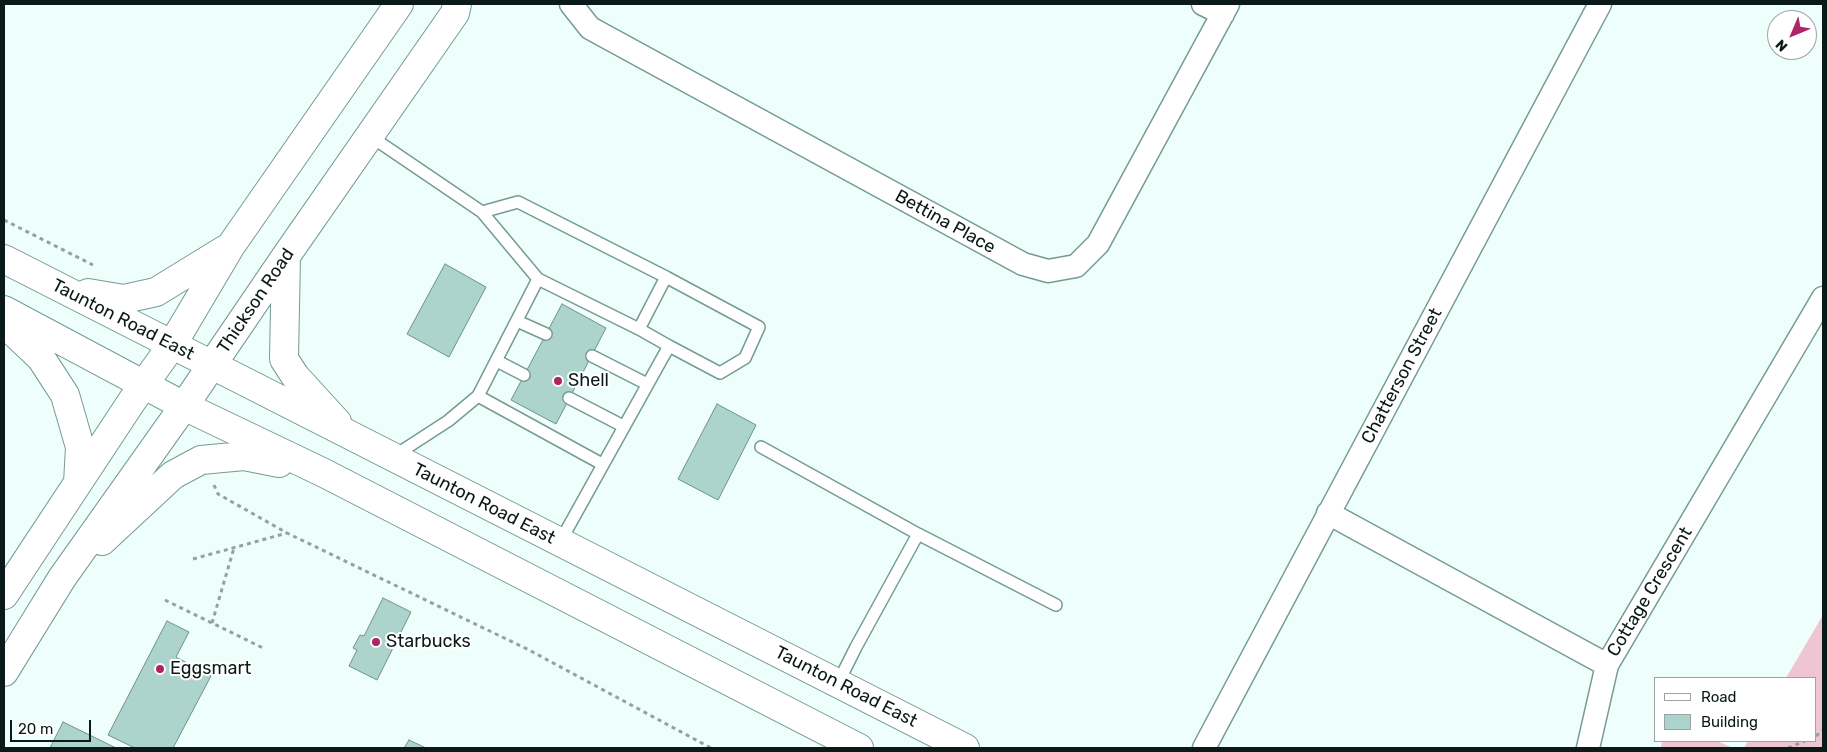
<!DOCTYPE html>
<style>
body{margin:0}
#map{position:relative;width:1827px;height:752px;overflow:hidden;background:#eefefa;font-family:Rubik,sans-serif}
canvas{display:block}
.frame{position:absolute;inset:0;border:5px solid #0b1a18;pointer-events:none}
.legend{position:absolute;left:1654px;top:677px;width:162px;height:65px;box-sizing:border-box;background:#fff;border:1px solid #9da3a3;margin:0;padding:6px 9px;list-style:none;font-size:15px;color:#0b1a18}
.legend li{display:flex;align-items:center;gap:10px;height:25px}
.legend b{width:25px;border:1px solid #9da3a3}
.north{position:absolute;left:1767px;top:10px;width:50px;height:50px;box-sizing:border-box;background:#fff;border:1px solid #9da3a3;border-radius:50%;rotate:225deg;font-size:14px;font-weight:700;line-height:20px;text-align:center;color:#0b1a18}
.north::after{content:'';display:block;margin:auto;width:18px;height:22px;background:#ae2464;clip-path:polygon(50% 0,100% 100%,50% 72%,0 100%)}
.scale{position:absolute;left:10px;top:720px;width:81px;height:22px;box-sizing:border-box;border:2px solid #0b1a18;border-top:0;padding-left:6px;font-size:15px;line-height:18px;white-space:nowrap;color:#0b1a18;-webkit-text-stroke:4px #fff;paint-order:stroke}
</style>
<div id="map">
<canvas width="1827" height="752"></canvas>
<div class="frame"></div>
<ul class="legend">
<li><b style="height:6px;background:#fff"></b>Road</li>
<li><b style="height:14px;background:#acd3cc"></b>Building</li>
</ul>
<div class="north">N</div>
<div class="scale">20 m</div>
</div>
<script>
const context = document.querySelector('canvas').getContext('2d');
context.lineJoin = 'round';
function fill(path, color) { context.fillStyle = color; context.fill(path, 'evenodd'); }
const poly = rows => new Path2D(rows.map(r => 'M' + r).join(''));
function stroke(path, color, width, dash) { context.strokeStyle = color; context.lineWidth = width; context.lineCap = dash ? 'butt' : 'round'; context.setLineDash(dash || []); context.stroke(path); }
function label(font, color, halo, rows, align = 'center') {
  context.font = font + ' Rubik,sans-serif'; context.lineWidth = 4; context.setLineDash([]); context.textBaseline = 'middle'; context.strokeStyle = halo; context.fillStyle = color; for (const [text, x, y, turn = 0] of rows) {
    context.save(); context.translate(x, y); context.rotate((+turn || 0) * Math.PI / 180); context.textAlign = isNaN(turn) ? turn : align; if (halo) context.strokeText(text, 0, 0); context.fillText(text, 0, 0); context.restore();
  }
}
const green = poly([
 [1823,615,1823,748,1744,748,1748,741,1816,741,1816,678,1786,678],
 [1662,741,1717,741,1733,748,1661,748]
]);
const building = poly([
 [445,264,486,287,449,357,407,334,445,264],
 [562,304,606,328,556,424,511,400,562,304],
 [717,404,756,425,718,500,678,479,717,404],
 [383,598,411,612,377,680,349,666,357,650,353,648,360,635,364,636,383,598],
 [167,621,189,632,176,657,211,676,173,748,135,748,108,735,167,621],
 [63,722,116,748,50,748,63,722],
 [409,740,426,748,404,748,409,740]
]);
const path = poly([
 [4,220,93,265],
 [214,485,218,494,287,533,529,650,711,748],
 [193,559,287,533],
 [165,600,263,648],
 [212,623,234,548],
 [1816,736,1823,730],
 [1788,748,1805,741]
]);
const lane = poly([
 [370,136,482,212,538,279,639,329,669,346,560,542],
 [482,212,518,202,666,277,759,327,745,358,720,373,669,346],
 [538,279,478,396,602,464],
 [517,321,546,334],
 [639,329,666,277],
 [592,356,647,384],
 [497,361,524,375],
 [569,398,623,426],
 [761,447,918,534,856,647,838,683],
 [394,456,448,421,478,396],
 [918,534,1056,605]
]);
const street = poly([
 [571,4,590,28,1023,264,1048,271,1076,266,1098,244,1228,4],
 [1203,4,1223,14],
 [1328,513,1607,665],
 [1204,748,1600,4],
 [1588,748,1607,665,1823,298]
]);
const secondary = poly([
 [286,256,284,359,295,376,337,422],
 [4,259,965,748],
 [88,293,124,299,156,292,226,249],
 [4,310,184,406,324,473,859,748],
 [4,323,41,358,65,395,80,447,78,483],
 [102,541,173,475,201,460,244,456,279,463],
 [4,595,132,401,172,345,230,247,399,4],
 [4,672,62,578,184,406,286,256,455,13,457,4]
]);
const markers = [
 [558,381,5,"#ae2464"],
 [376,642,5,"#ae2464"],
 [160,669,5,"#ae2464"]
];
const streetNames = [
 ["Bettina Place",945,222,29],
 ["Thickson Road",256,301,-56],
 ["Taunton Road East",123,320,27],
 ["Chatterson Street",1402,376,-62],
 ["Taunton Road East",484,504,27],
 ["Cottage Crescent",1650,592,-59],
 ["Taunton Road East",846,687,27]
];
const poiNames = [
 ["Shell",568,381],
 ["Starbucks",386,642],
 ["Eggsmart",170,669]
];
fill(green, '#efc5d2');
fill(building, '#acd3cc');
stroke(building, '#6c928c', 1);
stroke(lane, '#759b95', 14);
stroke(street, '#759b95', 25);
stroke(secondary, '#759b95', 30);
stroke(path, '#92a29f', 3, [4, 4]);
stroke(lane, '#fff', 11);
stroke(street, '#fff', 22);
stroke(secondary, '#fff', 28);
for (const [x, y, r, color] of markers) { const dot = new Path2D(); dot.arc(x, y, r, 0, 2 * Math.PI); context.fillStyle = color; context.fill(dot); stroke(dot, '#fff', 2); }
label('18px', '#0b1a18', '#fff', streetNames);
label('18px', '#0b1a18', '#fff', poiNames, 'left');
</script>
